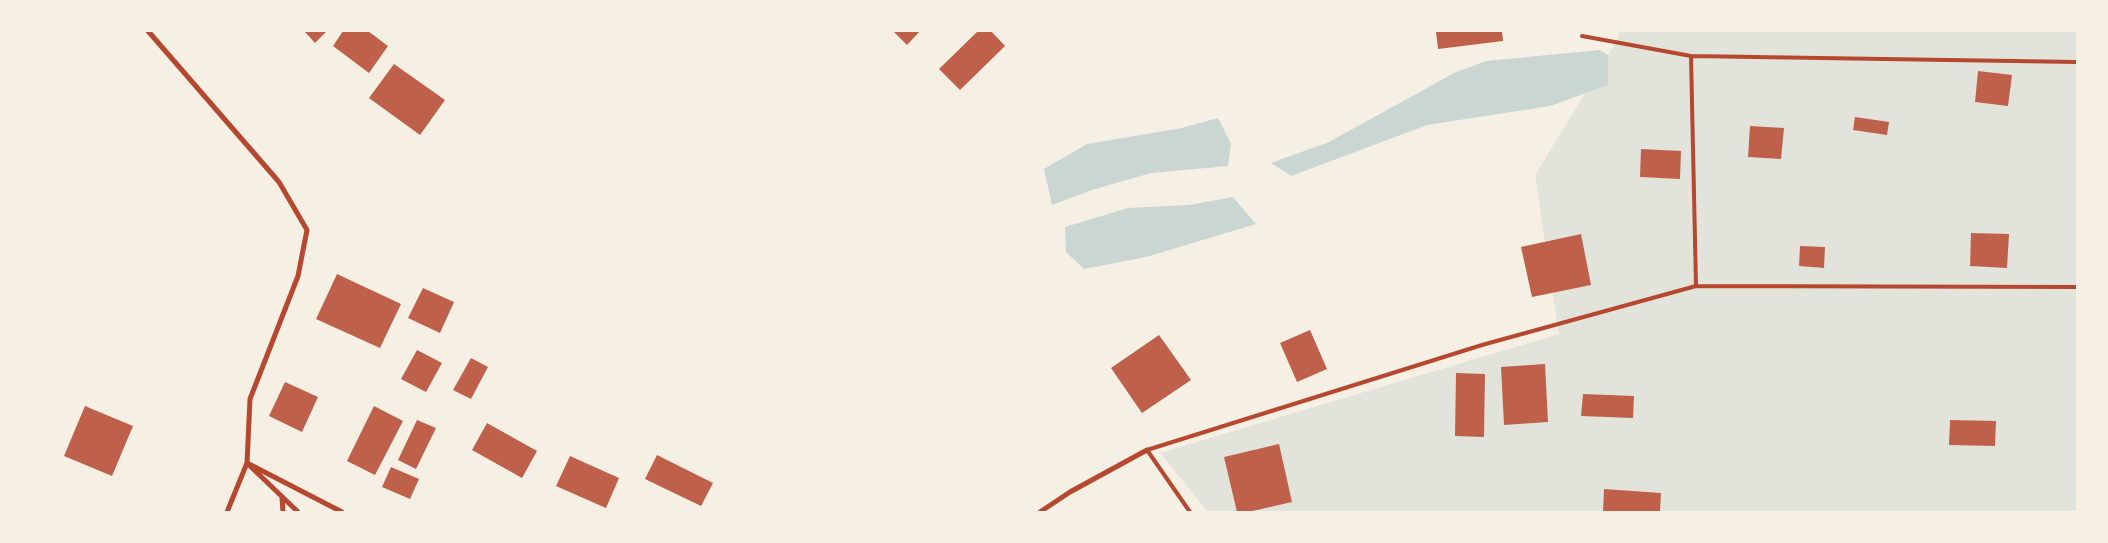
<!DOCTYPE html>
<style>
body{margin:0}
#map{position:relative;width:2108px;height:543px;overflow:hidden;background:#f6efe4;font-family:Overpass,sans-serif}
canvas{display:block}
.frame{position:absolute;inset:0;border:32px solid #f6efe4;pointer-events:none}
</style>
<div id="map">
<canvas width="2108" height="543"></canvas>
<div class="frame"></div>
</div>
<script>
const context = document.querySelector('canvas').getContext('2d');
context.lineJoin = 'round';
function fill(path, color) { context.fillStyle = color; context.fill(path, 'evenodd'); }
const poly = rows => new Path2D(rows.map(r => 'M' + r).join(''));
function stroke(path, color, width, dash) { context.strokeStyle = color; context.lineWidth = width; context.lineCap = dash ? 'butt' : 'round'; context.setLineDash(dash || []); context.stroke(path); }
const green = poly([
 [1620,31,2077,31,2077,512,1208,512,1160,453,1559,334,1535,175,1618,39]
]);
const water = poly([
 [1600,50,1608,55,1608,85,1550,106,1427,125,1291,176,1271,163,1329,142,1454,73,1486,61],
 [1218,118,1231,144,1228,166,1151,173,1092,190,1052,205,1044,169,1087,144,1182,128],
 [1233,197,1256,224,1146,257,1084,269,1066,252,1065,227,1128,208,1189,205]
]);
const building = poly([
 [304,31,327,31,315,43],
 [343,31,368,31,388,46,369,73,333,46],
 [893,31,920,31,907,45],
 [978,31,991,31,1005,46,960,90,939,69],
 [1444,31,1502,31,1503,41,1438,49,1436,32],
 [394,64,445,100,420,135,369,98],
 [1978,71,2012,75,2008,106,1975,102],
 [1855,117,1889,122,1887,135,1853,130],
 [1750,126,1784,128,1781,159,1748,157],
 [1641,149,1681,151,1680,179,1640,177],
 [1971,233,2009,234,2007,268,1970,266],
 [1581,234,1591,285,1532,297,1521,247],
 [1800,246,1825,247,1824,268,1799,266],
 [337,274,401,304,380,348,316,319],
 [423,288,454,302,440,333,408,318],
 [1310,330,1327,369,1297,382,1280,343],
 [1159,335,1191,380,1142,413,1111,368],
 [417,350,442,363,426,392,401,379],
 [471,358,488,367,471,399,453,390],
 [1545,364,1548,422,1504,425,1501,367],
 [1456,373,1485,374,1484,437,1455,436],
 [285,382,318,397,302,432,269,416],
 [1583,394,1634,396,1633,418,1581,416],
 [85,406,133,426,112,476,64,456],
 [374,406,403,421,375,475,347,461],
 [417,420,436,428,416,469,398,460],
 [1950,420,1996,421,1995,446,1949,445],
 [487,423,537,451,522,478,472,450],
 [1279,444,1292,502,1248,512,1237,512,1224,457],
 [657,455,713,483,701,506,645,479],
 [570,456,619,478,606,508,556,486],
 [391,467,419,479,410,499,382,487],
 [1604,489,1661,493,1660,512,1603,512]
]);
const service = poly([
 [1582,36,1691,56,2077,62],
 [1691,56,1696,286],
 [1190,512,1147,450,1482,345,1696,286,2077,287]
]);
const minor = poly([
 [148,31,279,182,307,230,298,276,250,399,247,463,298,512],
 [282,497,283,512],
 [227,512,247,463,342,512],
 [1040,512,1070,492,1147,450]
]);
fill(green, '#e2e4dc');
fill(water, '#c9d6d2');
fill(building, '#bf614a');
stroke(service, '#b5482f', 4);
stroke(minor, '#b5482f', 5);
</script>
